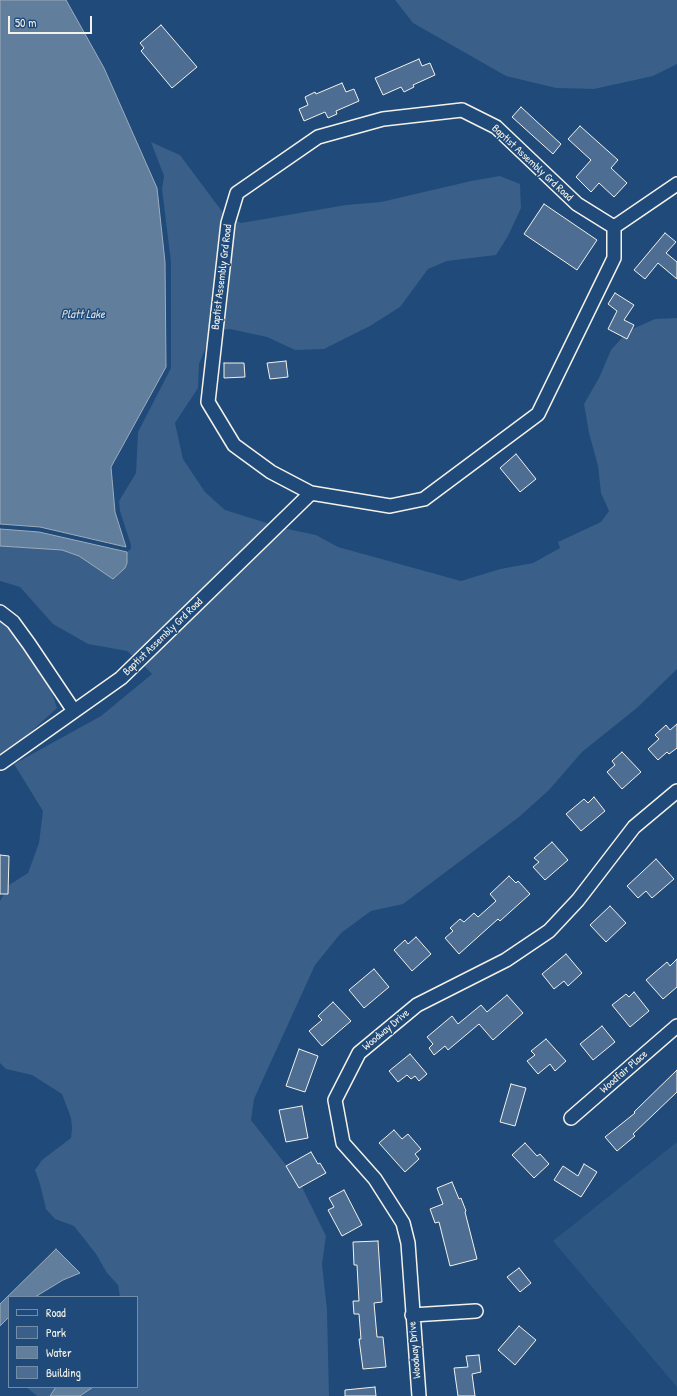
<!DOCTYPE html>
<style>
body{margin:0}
#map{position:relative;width:677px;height:1396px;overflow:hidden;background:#1f4a7a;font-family:"Patrick Hand",sans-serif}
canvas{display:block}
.legend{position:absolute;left:8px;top:1296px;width:130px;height:92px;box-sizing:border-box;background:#1f4a7a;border:1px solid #748da6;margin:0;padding:5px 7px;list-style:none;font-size:12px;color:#f4f1e8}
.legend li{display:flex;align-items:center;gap:8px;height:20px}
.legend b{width:20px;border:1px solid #748da6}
.scale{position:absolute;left:8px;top:16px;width:84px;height:18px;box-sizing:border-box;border:2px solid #f4f1e8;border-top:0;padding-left:5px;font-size:12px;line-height:14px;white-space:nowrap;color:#f4f1e8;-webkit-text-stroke:3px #1f4a7a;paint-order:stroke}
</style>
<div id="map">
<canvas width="677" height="1396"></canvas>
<ul class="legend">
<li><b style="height:5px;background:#1f4a7a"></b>Road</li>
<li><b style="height:11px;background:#3a5f88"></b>Park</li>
<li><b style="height:11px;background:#627e9d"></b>Water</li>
<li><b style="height:11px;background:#4d6e92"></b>Building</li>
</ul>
<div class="scale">50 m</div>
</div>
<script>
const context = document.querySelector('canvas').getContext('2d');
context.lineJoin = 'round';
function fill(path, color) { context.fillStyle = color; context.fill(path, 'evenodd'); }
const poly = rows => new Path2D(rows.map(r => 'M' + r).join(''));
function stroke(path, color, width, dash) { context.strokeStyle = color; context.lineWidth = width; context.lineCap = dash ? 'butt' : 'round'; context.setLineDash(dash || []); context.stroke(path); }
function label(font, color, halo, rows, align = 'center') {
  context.font = font + ' "Patrick Hand",sans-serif'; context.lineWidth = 3; context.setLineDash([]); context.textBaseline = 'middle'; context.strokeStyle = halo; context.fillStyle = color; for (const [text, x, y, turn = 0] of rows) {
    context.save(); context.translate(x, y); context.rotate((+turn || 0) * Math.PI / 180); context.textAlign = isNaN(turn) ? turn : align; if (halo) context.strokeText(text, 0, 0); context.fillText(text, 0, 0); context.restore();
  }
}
const built = poly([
 [677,1142,677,1387,553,1241]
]);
const green = poly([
 [395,0,677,0,677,64,653,76,594,89,556,88,506,76,413,23],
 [151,142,180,155,224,214,208,342,199,364,198,388,175,423,183,459,205,492,225,510,270,524,134,657,127,651,88,644,53,624,20,587,0,581,0,546,62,550,79,556,113,579,125,568,127,563,127,552,131,549,131,545,120,511,119,501,136,473,138,432,171,368,171,262,162,189,164,176],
 [500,176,520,184,521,208,508,236,496,255,447,261,428,269,400,307,370,326,324,349,295,350,267,337,230,329,222,330,235,220,241,223,346,205,381,202,471,181],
 [677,318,677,669,638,707,582,752,549,790,519,817,403,904,371,911,341,933,315,965,254,1099,251,1120,300,1183,326,1236,322,1264,327,1310,329,1396,80,1396,93,1387,137,1387,137,1297,120,1297,118,1285,107,1273,96,1254,74,1226,55,1219,46,1209,40,1184,35,1170,42,1160,71,1138,72,1128,71,1118,62,1094,32,1075,6,1069,0,1063,0,901,9,885,28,873,39,843,43,811,14,764,101,716,152,674,143,665,283,528,316,535,338,547,461,581,500,569,533,563,560,548,558,542,601,522,609,511,601,493,598,466,589,433,584,404,599,378,611,350,628,331,655,319],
 [0,612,46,675,57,708,21,741,0,754],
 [26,1387,56,1387,50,1396,37,1396]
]);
const water = poly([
 [0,0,66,0,104,68,157,188,165,262,166,367,111,467,115,512,126,547,40,527,0,524,0,0],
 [0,529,39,532,127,552,127,563,125,568,113,579,79,556,62,550,0,546,0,529],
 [56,1249,80,1273,63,1280,35,1297,9,1297,9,1317,0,1326,0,1304,56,1249],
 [56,1387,93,1387,80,1396,50,1396,56,1387]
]);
const building = poly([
 [161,25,197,67,172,88,141,51,144,48,140,43,161,25],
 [419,59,422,66,430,63,435,75,413,85,414,87,404,92,401,87,383,95,375,78,419,59],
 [342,83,346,92,354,89,359,101,336,111,337,114,328,118,325,112,304,121,299,109,308,105,305,97,315,92,316,94,342,83],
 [521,107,561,144,553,154,512,117,521,107],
 [580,126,618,160,611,168,627,183,614,197,599,183,591,192,576,177,591,160,568,139,580,126],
 [544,204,597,240,577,270,524,234,544,204],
 [665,233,676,242,666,253,677,262,677,279,658,263,645,279,634,270,665,233],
 [615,293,634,305,624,320,634,325,627,339,608,329,617,311,608,304,615,293],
 [286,361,288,377,270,379,267,363,286,361],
 [224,363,244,363,245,377,224,378,224,363],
 [516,454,536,479,520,492,500,468,516,454],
 [677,724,677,748,669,754,667,752,658,760,648,749,659,739,655,735,666,725,670,730,677,724],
 [622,752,641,772,622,789,607,772,615,765,612,761,622,752],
 [594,797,605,811,581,831,566,814,584,799,588,803,594,797],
 [552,842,568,860,545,880,533,867,539,862,534,858,552,842],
 [0,855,9,856,8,894,0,894,0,855],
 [656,859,674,879,652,898,646,891,638,898,627,886,656,859],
 [509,876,516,883,518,881,530,894,500,921,498,919,459,954,445,938,453,931,450,928,460,919,464,922,474,913,478,917,496,901,490,894,509,876],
 [610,906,626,923,606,942,590,925,610,906],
 [416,937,431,954,412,971,394,950,405,940,408,944,416,937],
 [566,954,582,973,568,986,564,981,554,989,542,974,566,954],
 [677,959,677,987,663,999,646,980,667,962,670,966,677,959],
 [374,969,389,987,364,1008,349,990,374,969],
 [634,992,649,1011,630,1027,612,1005,626,994,629,997,634,992],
 [507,995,523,1013,493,1040,479,1024,448,1050,445,1046,434,1055,429,1048,433,1044,427,1037,452,1016,458,1024,481,1005,487,1012,507,995],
 [333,1002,351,1021,322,1046,309,1031,322,1020,318,1016,333,1002],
 [602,1026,615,1042,593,1060,580,1044,602,1026],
 [546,1039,566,1061,555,1071,550,1064,538,1074,527,1061,535,1055,531,1051,546,1039],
 [299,1049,318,1056,305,1092,286,1086,299,1049],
 [410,1054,427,1074,419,1081,415,1076,411,1079,407,1075,398,1082,389,1071,410,1054],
 [677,1070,677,1092,633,1134,635,1136,617,1151,605,1137,635,1113,634,1112,677,1070],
 [511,1084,526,1088,515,1126,500,1122,511,1084],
 [302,1106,308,1138,286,1142,279,1110,302,1106],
 [394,1130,402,1139,408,1134,421,1149,415,1154,419,1159,405,1172,379,1143,394,1130],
 [525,1143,537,1156,540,1154,549,1164,534,1178,512,1155,525,1143],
 [311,1152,318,1164,320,1163,326,1173,299,1188,286,1166,311,1152],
 [584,1164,597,1172,581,1197,554,1180,563,1166,578,1176,584,1164],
 [452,1182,459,1199,461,1198,466,1211,465,1212,477,1259,450,1266,439,1222,435,1223,430,1209,443,1204,437,1188,452,1182],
 [344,1190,362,1225,342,1236,328,1210,334,1207,329,1198,344,1190],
 [378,1241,382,1302,374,1303,377,1337,383,1337,386,1367,363,1369,359,1339,361,1339,359,1314,354,1314,353,1301,359,1301,357,1265,354,1265,353,1242,378,1241],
 [519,1268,531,1283,520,1292,507,1277,519,1268],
 [519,1326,536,1340,515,1365,498,1350,519,1326],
 [479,1355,481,1372,472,1374,475,1396,458,1396,454,1368,468,1367,466,1356,479,1355],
 [375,1387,376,1396,345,1396,345,1390,375,1387]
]);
const minor = poly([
 [462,110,496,127,577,204,614,227,614,258,538,414,424,499,390,506,311,493,271,472,234,445,208,402,228,223,237,193,318,137,383,119,462,110],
 [614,227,677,184],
 [0,612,13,622,29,644,74,711],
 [1,763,121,678,311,493],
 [571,1118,677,1026],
 [412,1315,476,1311],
 [419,1396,408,1243,403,1223,375,1179,343,1143,335,1100,359,1053,417,1005,506,960,549,931,578,900,634,827,677,791]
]);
const streetNames = [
 ["Baptist Assembly Grd Road",532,163,43],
 ["Baptist Assembly Grd Road",222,277,-83],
 ["Baptist Assembly Grd Road",163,637,-44],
 ["Woodway Drive",386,1030,-40],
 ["Woodfair Place",624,1072,-41],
 ["Woodway Drive",415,1350,-95]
];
const waterNames = [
 ["Platt Lake",83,315]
];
fill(built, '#2d5581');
fill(green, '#3a5f88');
fill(water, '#627e9d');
stroke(water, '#9cacbb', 1);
fill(building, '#4d6e92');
stroke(building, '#f4f1e8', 1);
stroke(minor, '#f4f1e8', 16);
stroke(minor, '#1f4a7a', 13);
label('11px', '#f4f1e8', '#1f4a7a', streetNames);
label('italic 12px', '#dee0dd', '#1f4a7a', waterNames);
</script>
